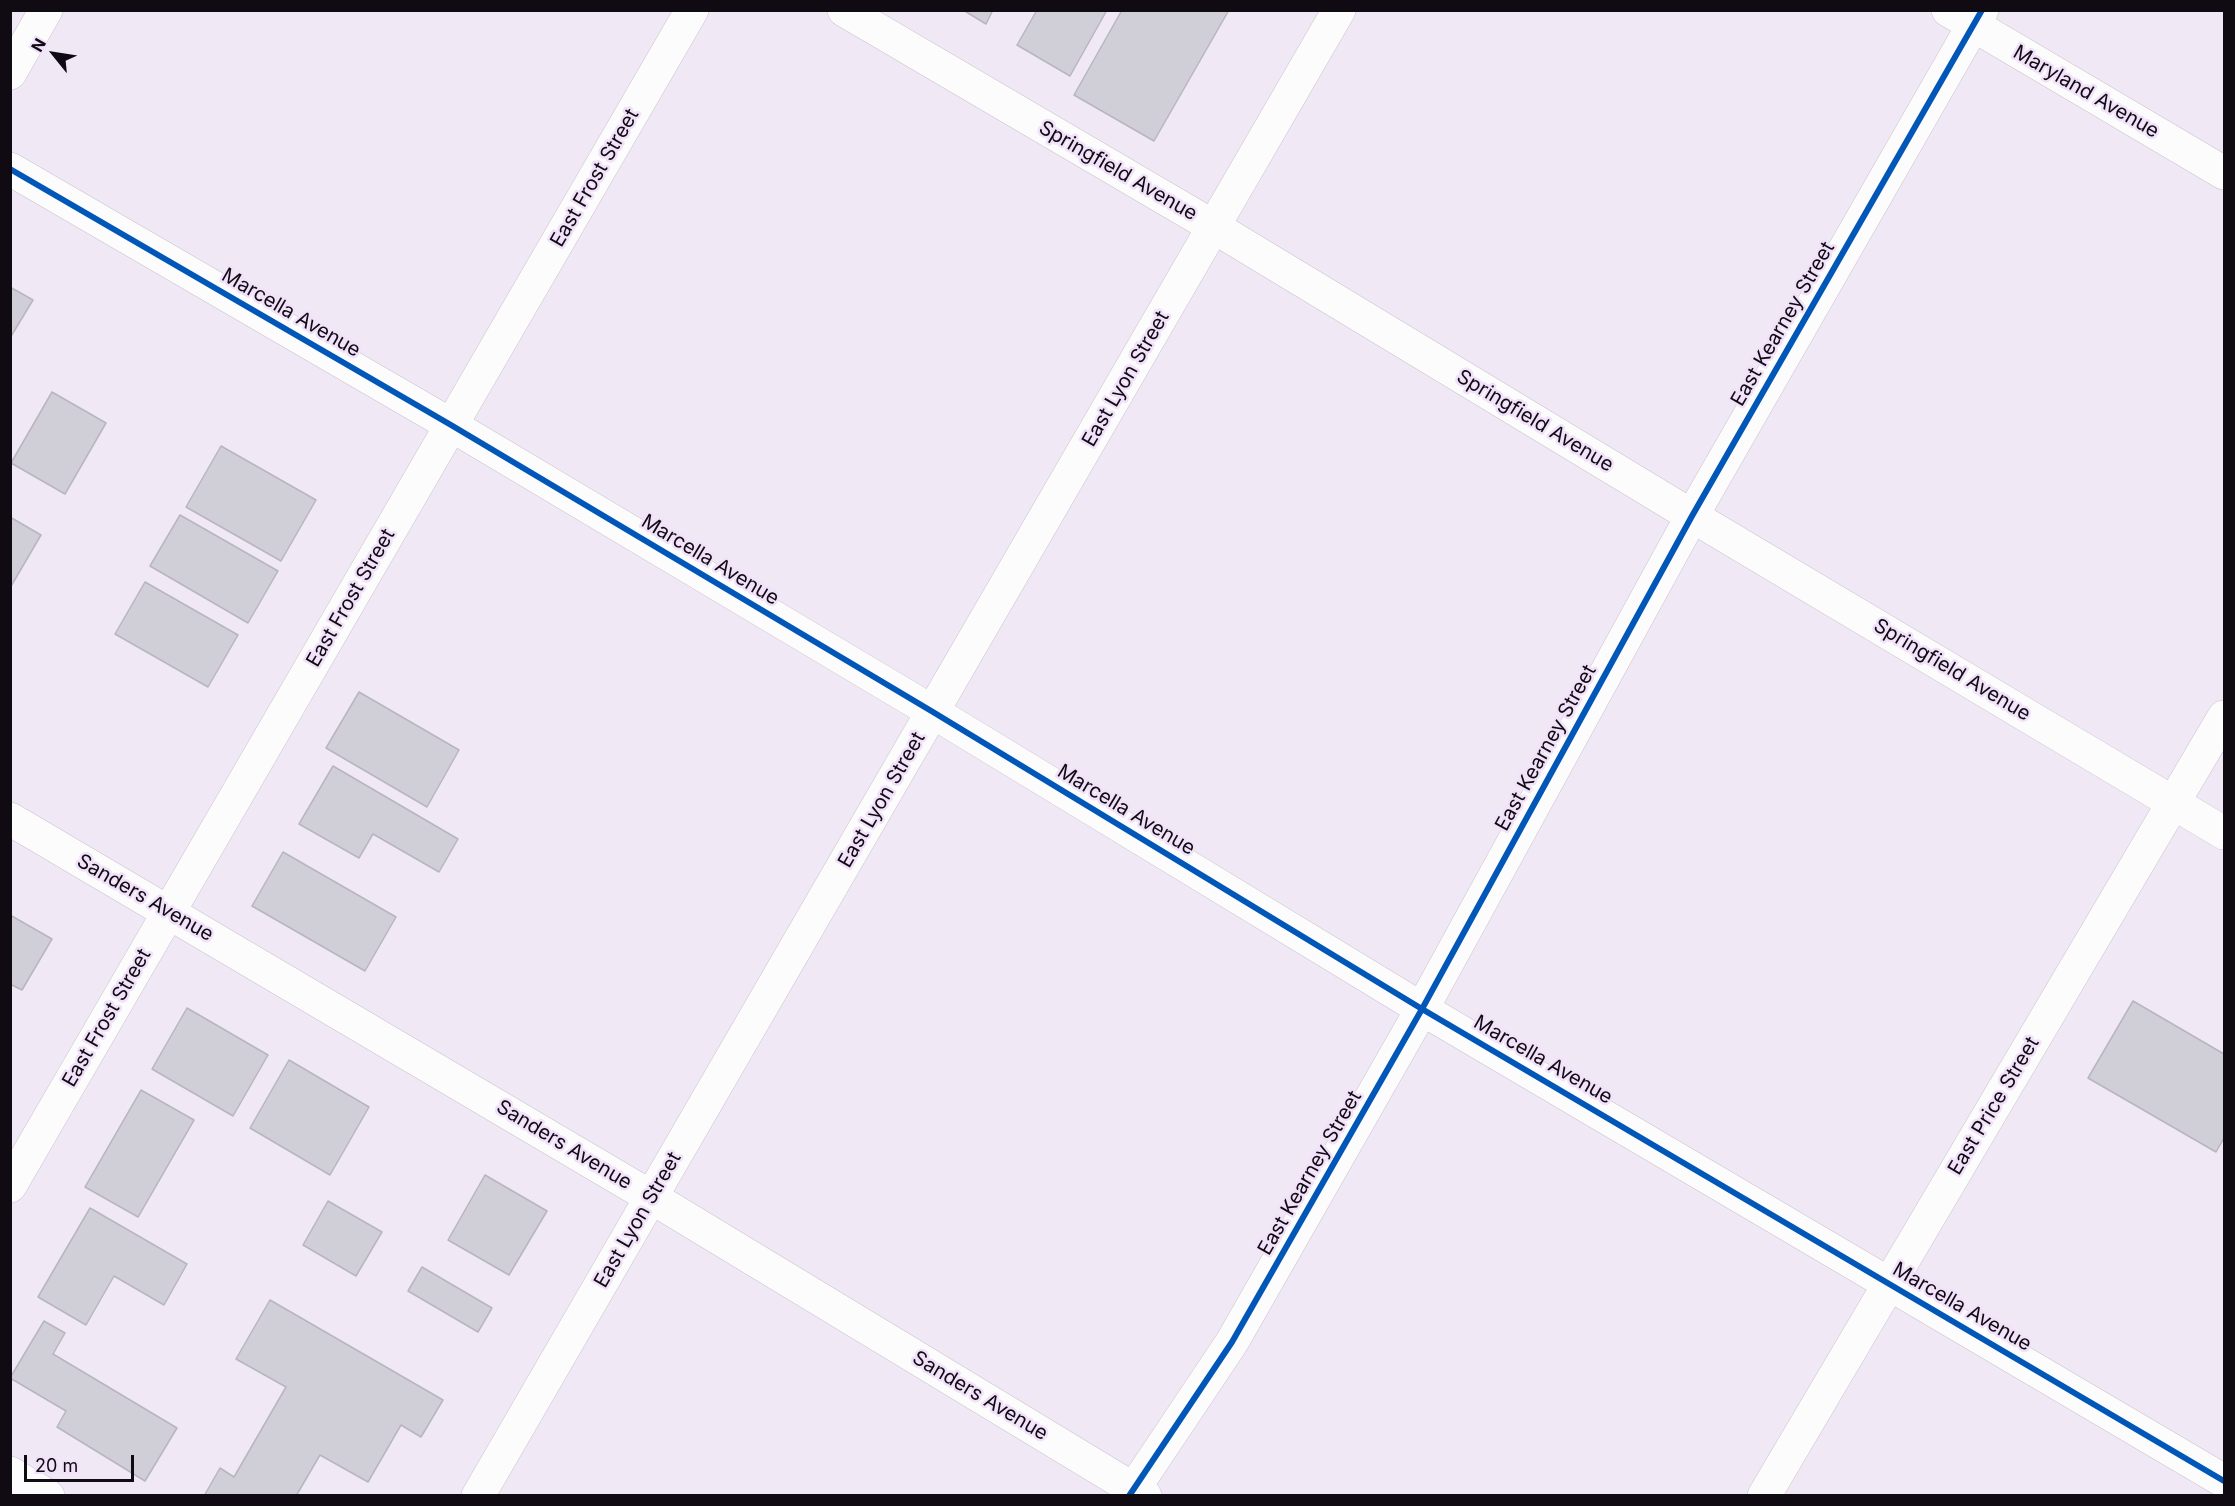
<!DOCTYPE html>
<style>
body{margin:0}
#map{position:relative;width:2235px;height:1506px;overflow:hidden;background:#f0e8f4;font-family:Inter,sans-serif}
canvas{display:block}
.frame{position:absolute;inset:0;border:12px solid #100b13;pointer-events:none}
.north{position:absolute;left:24px;top:24px;width:60px;height:60px;-webkit-text-stroke:4px #f1e2fa;paint-order:stroke;rotate:300deg;font-size:16px;font-weight:700;line-height:24px;text-align:center;color:#100b13}
.north::after{content:'';display:block;margin:auto;width:21px;height:27px;background:#100b13;clip-path:polygon(50% 0,100% 100%,50% 72%,0 100%)}
.scale{position:absolute;left:24px;top:1455px;width:110px;height:27px;box-sizing:border-box;border:3px solid #100b13;border-top:0;padding-left:8px;font-size:18px;line-height:21px;white-space:nowrap;color:#100b13;-webkit-text-stroke:4px #f1e2fa;paint-order:stroke}
</style>
<div id="map">
<canvas width="2235" height="1506"></canvas>
<div class="frame"></div>
<div class="north">N</div>
<div class="scale">20 m</div>
</div>
<script>
const context = document.querySelector('canvas').getContext('2d');
context.lineJoin = 'round';
function fill(path, color) { context.fillStyle = color; context.fill(path, 'evenodd'); }
const poly = rows => new Path2D(rows.map(r => 'M' + r).join(''));
function stroke(path, color, width, dash) { context.strokeStyle = color; context.lineWidth = width; context.lineCap = dash ? 'butt' : 'round'; context.setLineDash(dash || []); context.stroke(path); }
function label(font, color, halo, rows, align = 'center') {
  context.font = font + ' Inter,sans-serif'; context.lineWidth = 5; context.setLineDash([]); context.textBaseline = 'middle'; context.strokeStyle = halo; context.fillStyle = color; for (const [text, x, y, turn = 0] of rows) {
    context.save(); context.translate(x, y); context.rotate((+turn || 0) * Math.PI / 180); context.textAlign = isNaN(turn) ? turn : align; if (halo) context.strokeText(text, 0, 0); context.fillText(text, 0, 0); context.restore();
  }
}
const building = poly([
 [963,10,993,10,986,24,963,10],
 [1037,10,1107,10,1070,76,1017,45,1037,10],
 [1122,10,1229,10,1154,141,1074,95,1122,10],
 [10,287,33,300,10,338,10,287],
 [52,392,106,423,65,494,11,463,52,392],
 [221,446,316,500,281,561,186,507,221,446],
 [180,515,278,571,248,623,150,566,180,515],
 [10,517,41,535,10,588,10,517],
 [145,582,238,635,208,687,115,634,145,582],
 [359,692,459,750,427,807,326,748,359,692],
 [333,766,458,839,439,872,373,834,359,858,299,824,333,766],
 [283,852,396,917,365,971,252,906,283,852],
 [10,915,52,939,22,990,10,984,10,915],
 [2133,1001,2224,1054,2224,1138,2216,1152,2088,1078,2133,1001],
 [187,1008,268,1055,233,1116,152,1069,187,1008],
 [289,1060,369,1107,330,1175,250,1128,289,1060],
 [141,1090,194,1120,138,1217,85,1187,141,1090],
 [485,1175,547,1211,509,1275,448,1240,485,1175],
 [328,1201,382,1232,356,1276,303,1245,328,1201],
 [90,1208,187,1264,164,1305,114,1276,86,1325,38,1297,90,1208],
 [422,1267,492,1308,478,1332,408,1291,422,1267],
 [270,1300,443,1400,421,1437,401,1425,368,1482,320,1455,296,1496,204,1496,220,1468,234,1477,286,1387,236,1359,270,1300],
 [44,1321,65,1333,53,1354,177,1428,145,1481,57,1427,66,1411,10,1378,44,1321]
]);
const minor = poly([
 [1948,10,2224,173],
 [10,73,46,10],
 [10,169,451,425,933,712,1422,1009,2224,1481],
 [10,819,651,1197,1145,1496],
 [10,1186,692,10],
 [10,1473,48,1496],
 [1129,1496,1232,1342,1422,1009,1692,516,1982,10],
 [1764,1496,2224,717]
]);
const major = poly([
 [844,10,1214,227,1692,516,2224,833],
 [478,1496,1339,10]
]);
const cycleway = poly([
 [10,169,451,425,933,712,1422,1009,2224,1481],
 [1129,1496,1232,1342,1422,1009,1692,516,1982,10]
]);
const streetNames = [
 ["Maryland Avenue",2086,92,30],
 ["Springfield Avenue",1118,171,30],
 ["East Frost Street",595,178,-60],
 ["Marcella Avenue",291,313,30],
 ["East Kearney Street",1783,324,-60],
 ["East Lyon Street",1126,379,-60],
 ["Springfield Avenue",1535,421,31],
 ["Marcella Avenue",710,560,31],
 ["East Frost Street",351,598,-60],
 ["Springfield Avenue",1952,670,31],
 ["East Kearney Street",1546,748,-61],
 ["East Lyon Street",882,800,-60],
 ["Marcella Avenue",1126,810,31],
 ["Sanders Avenue",145,898,30],
 ["East Frost Street",107,1018,-60],
 ["Marcella Avenue",1543,1060,30],
 ["East Price Street",1994,1106,-59],
 ["Sanders Avenue",564,1145,31],
 ["East Kearney Street",1310,1173,-60],
 ["East Lyon Street",638,1220,-60],
 ["Marcella Avenue",1962,1307,30],
 ["Sanders Avenue",980,1396,31]
];
fill(building, '#d0ced7');
stroke(building, '#b8b5bf', 1.5);
stroke(minor, '#cac3ce', 34);
stroke(major, '#cac3ce', 34);
stroke(minor, '#fdfcfd', 33);
stroke(major, '#fdfcfd', 33);
stroke(cycleway, '#0057b8', 6);
label('20px', '#100b13', '#f1e2fa', streetNames);
</script>
